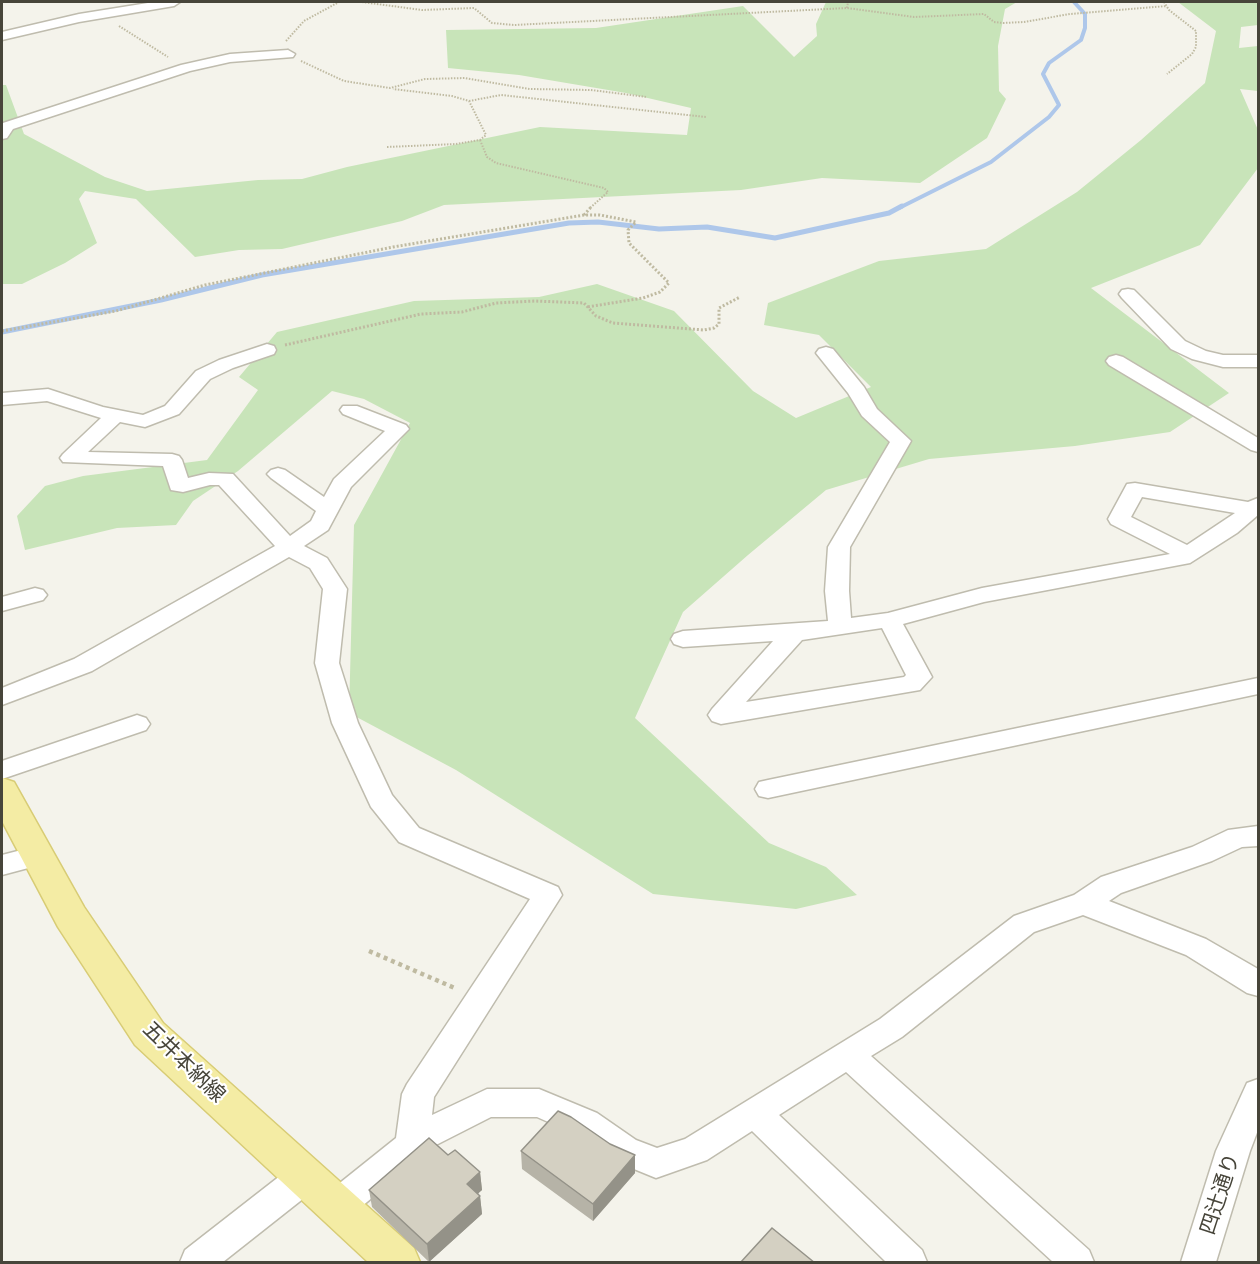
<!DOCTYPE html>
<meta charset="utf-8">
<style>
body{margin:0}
#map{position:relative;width:1260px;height:1264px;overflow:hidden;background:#f4f3eb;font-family:"Asap Condensed",sans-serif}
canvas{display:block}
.frame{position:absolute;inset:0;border:3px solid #47453a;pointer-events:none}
</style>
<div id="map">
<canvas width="1260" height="1264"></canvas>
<div class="frame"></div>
</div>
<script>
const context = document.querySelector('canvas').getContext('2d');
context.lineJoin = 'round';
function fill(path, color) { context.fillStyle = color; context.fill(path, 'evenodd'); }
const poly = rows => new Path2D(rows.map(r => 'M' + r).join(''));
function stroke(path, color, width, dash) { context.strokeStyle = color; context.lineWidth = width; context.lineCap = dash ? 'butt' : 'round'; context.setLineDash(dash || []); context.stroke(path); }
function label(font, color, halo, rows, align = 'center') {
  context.font = font + ' "Asap Condensed","Noto Sans JP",sans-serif'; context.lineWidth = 4.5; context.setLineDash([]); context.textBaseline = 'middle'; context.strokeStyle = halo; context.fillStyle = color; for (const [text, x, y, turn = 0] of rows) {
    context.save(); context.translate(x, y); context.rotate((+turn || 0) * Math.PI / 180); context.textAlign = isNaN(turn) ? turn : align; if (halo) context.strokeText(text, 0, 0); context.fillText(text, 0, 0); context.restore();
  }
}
const green = poly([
 [826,2,1017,2,1005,9,998,46,999,91,1006,99,987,138,920,183,822,178,741,190,444,205,402,221,282,249,239,250,195,257,136,199,85,191,79,199,97,243,65,263,22,284,2,284,2,85,6,85,24,134,105,177,147,191,258,180,302,179,347,167,540,127,687,135,691,108,626,93,519,75,448,68,446,30,596,28,743,6,794,57,817,36,816,24],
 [1178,2,1258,2,1258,25,1241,27,1239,48,1258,46,1258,91,1240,89,1258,130,1258,168,1200,245,1091,288,1229,393,1170,432,1075,446,929,459,826,490,748,555,683,612,635,718,769,843,826,867,857,895,796,909,653,894,456,770,349,713,354,525,410,423,364,399,332,391,238,471,193,501,176,525,117,528,25,550,17,516,45,486,83,476,207,460,258,390,239,377,277,332,414,301,539,297,597,284,674,311,753,391,796,418,871,387,819,335,764,325,768,303,879,261,986,249,1077,192,1141,140,1205,83,1216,31]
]);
const streamFar1 = poly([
 [899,208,991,162,1049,117,1059,105,1043,74,1049,63,1081,40,1085,28,1085,14,1074,2]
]);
const stream = poly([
 [2,332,161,300,262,275,569,223,598,222,659,229,707,227,775,238,889,213,902,206]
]);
const pathFar2 = poly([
 [362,2,422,10,474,8,492,23,514,25,847,8,914,17,984,14,994,22,1003,23,1024,22,1070,14,1167,6],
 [1164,2,1169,10,1196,31,1196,47,1192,54,1167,74],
 [847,8,848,2],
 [119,26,168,57],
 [286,41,304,21,339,2],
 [301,61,344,81,390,88,425,79,465,78,530,89,591,90,647,97],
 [469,101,501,95,706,117],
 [480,140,487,157,496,163,604,188,608,192,590,208],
 [387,147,456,144,480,140,486,135,469,101,452,96,393,89]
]);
const pathFar1 = poly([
 [584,215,592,206],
 [2,331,116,311,205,285,393,247,584,215,600,215,636,222,628,230,629,243,669,283,660,292,643,298,587,307],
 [285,345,421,314,462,312,496,303,535,301,584,303,596,316,613,323,704,330,714,328,719,324,719,308,740,297]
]);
const path = poly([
 [369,951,457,989]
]);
const minor = poly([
 [154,2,180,2,174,6,79,22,2,40,2,32,79,14,154,2],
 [288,50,295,54,293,57,230,62,190,71,13,129,7,138,2,139,3,123,181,65,230,54,288,50],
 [1128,289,1134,290,1185,341,1206,351,1223,355,1258,355,1258,367,1223,367,1192,359,1171,349,1122,298,1119,294,1122,290,1128,289],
 [267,344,274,346,276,350,274,354,233,368,210,379,179,414,145,427,120,422,88,452,172,454,179,456,182,460,188,478,209,473,233,474,290,536,311,521,316,511,271,478,267,474,271,470,278,468,285,470,324,497,334,479,385,431,343,414,340,410,343,406,357,406,406,425,409,429,351,487,328,530,304,546,327,558,347,589,339,663,358,723,392,795,419,828,558,887,562,895,434,1097,432,1115,487,1089,539,1089,597,1113,636,1140,657,1148,685,1139,880,1019,1014,916,1074,895,1101,877,1192,847,1228,830,1258,826,1258,846,1242,847,1212,861,1121,893,1109,901,1206,939,1258,969,1258,996,1247,993,1186,955,1083,915,1034,932,902,1037,871,1056,1089,1250,1094,1262,1053,1262,846,1072,779,1115,922,1250,927,1262,886,1262,752,1131,707,1160,656,1178,612,1160,573,1133,537,1117,491,1117,436,1145,350,1216,338,1220,326,1216,321,1205,326,1194,396,1138,402,1094,407,1084,530,899,399,842,371,807,332,723,315,663,323,589,310,568,289,557,92,671,2,705,2,688,74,659,275,546,219,485,210,485,183,492,171,490,163,466,63,462,60,458,63,454,101,418,47,401,2,405,2,393,48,389,103,407,143,415,165,406,196,371,219,360,267,344],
 [826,347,833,349,864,387,877,409,911,441,850,547,849,591,851,618,888,613,982,588,1170,554,1111,524,1108,519,1127,484,1135,483,1248,502,1258,498,1258,515,1237,533,1190,563,984,602,903,624,932,677,920,690,721,724,712,721,708,715,712,709,773,641,683,647,674,644,671,639,674,634,683,631,828,621,825,591,828,547,890,442,862,416,848,393,816,353,819,349,826,347],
 [1142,497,1235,513,1187,545,1131,517,1142,497],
 [882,628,906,675,904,677,746,702,802,640,882,628],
 [1116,355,1123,357,1258,438,1258,452,1251,450,1109,365,1106,361,1109,357,1116,355],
 [35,588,43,590,47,595,43,600,2,611,2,597,35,588],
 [1258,678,1258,694,768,798,759,796,755,789,759,782,768,780,1258,678],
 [137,715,146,718,150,724,146,730,2,779,2,761,137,715],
 [37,846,47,849,51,856,47,863,2,875,2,855,37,846],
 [1258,1079,1258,1130,1250,1151,1216,1262,1181,1262,1216,1151,1247,1083,1258,1079],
 [306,1161,318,1165,323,1176,318,1187,223,1262,180,1262,185,1250,294,1165,306,1161]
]);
const major = poly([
 [2,778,14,782,84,907,163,1023,414,1248,420,1262,368,1262,135,1045,58,927,2,821,2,778]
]);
const wall = poly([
 [521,1151,635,1173,593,1221,522,1169],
 [448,1155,480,1172,482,1190,478,1193,480,1196,482,1214,429,1262,372,1207,369,1190]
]);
const shadedWall = poly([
 [635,1155,635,1173,593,1221,593,1204],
 [480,1172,482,1190,469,1202,467,1184],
 [480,1196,482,1214,429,1262,427,1244]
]);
const building = poly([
 [558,1111,571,1117,610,1144,635,1155,593,1204,521,1151,558,1111],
 [429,1138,448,1155,455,1150,480,1172,467,1184,480,1196,427,1244,369,1190,429,1138],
 [772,1228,815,1263,740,1263,772,1228]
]);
const nearStreetnames = [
 ["五井本納線",184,1062,44],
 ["四辻通り",1220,1194,-72]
];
fill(green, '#c8e4b9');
stroke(streamFar1, '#aec7ea', 4);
stroke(stream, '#aec7ea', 5);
stroke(minor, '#bfbcae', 3);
stroke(major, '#d8cc75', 3);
stroke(pathFar2, '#bfbaa1', 2, [1.5, 1.5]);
stroke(pathFar1, '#bfbaa1', 3, [2, 2]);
stroke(path, '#bfbaa1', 4.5, [4, 4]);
fill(minor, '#fff');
fill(major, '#f4eca4');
fill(wall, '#b6b3a7');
fill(shadedWall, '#949288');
fill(building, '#d4d0c2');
stroke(building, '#949288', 1.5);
label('21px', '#47453a', '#fff', nearStreetnames);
</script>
